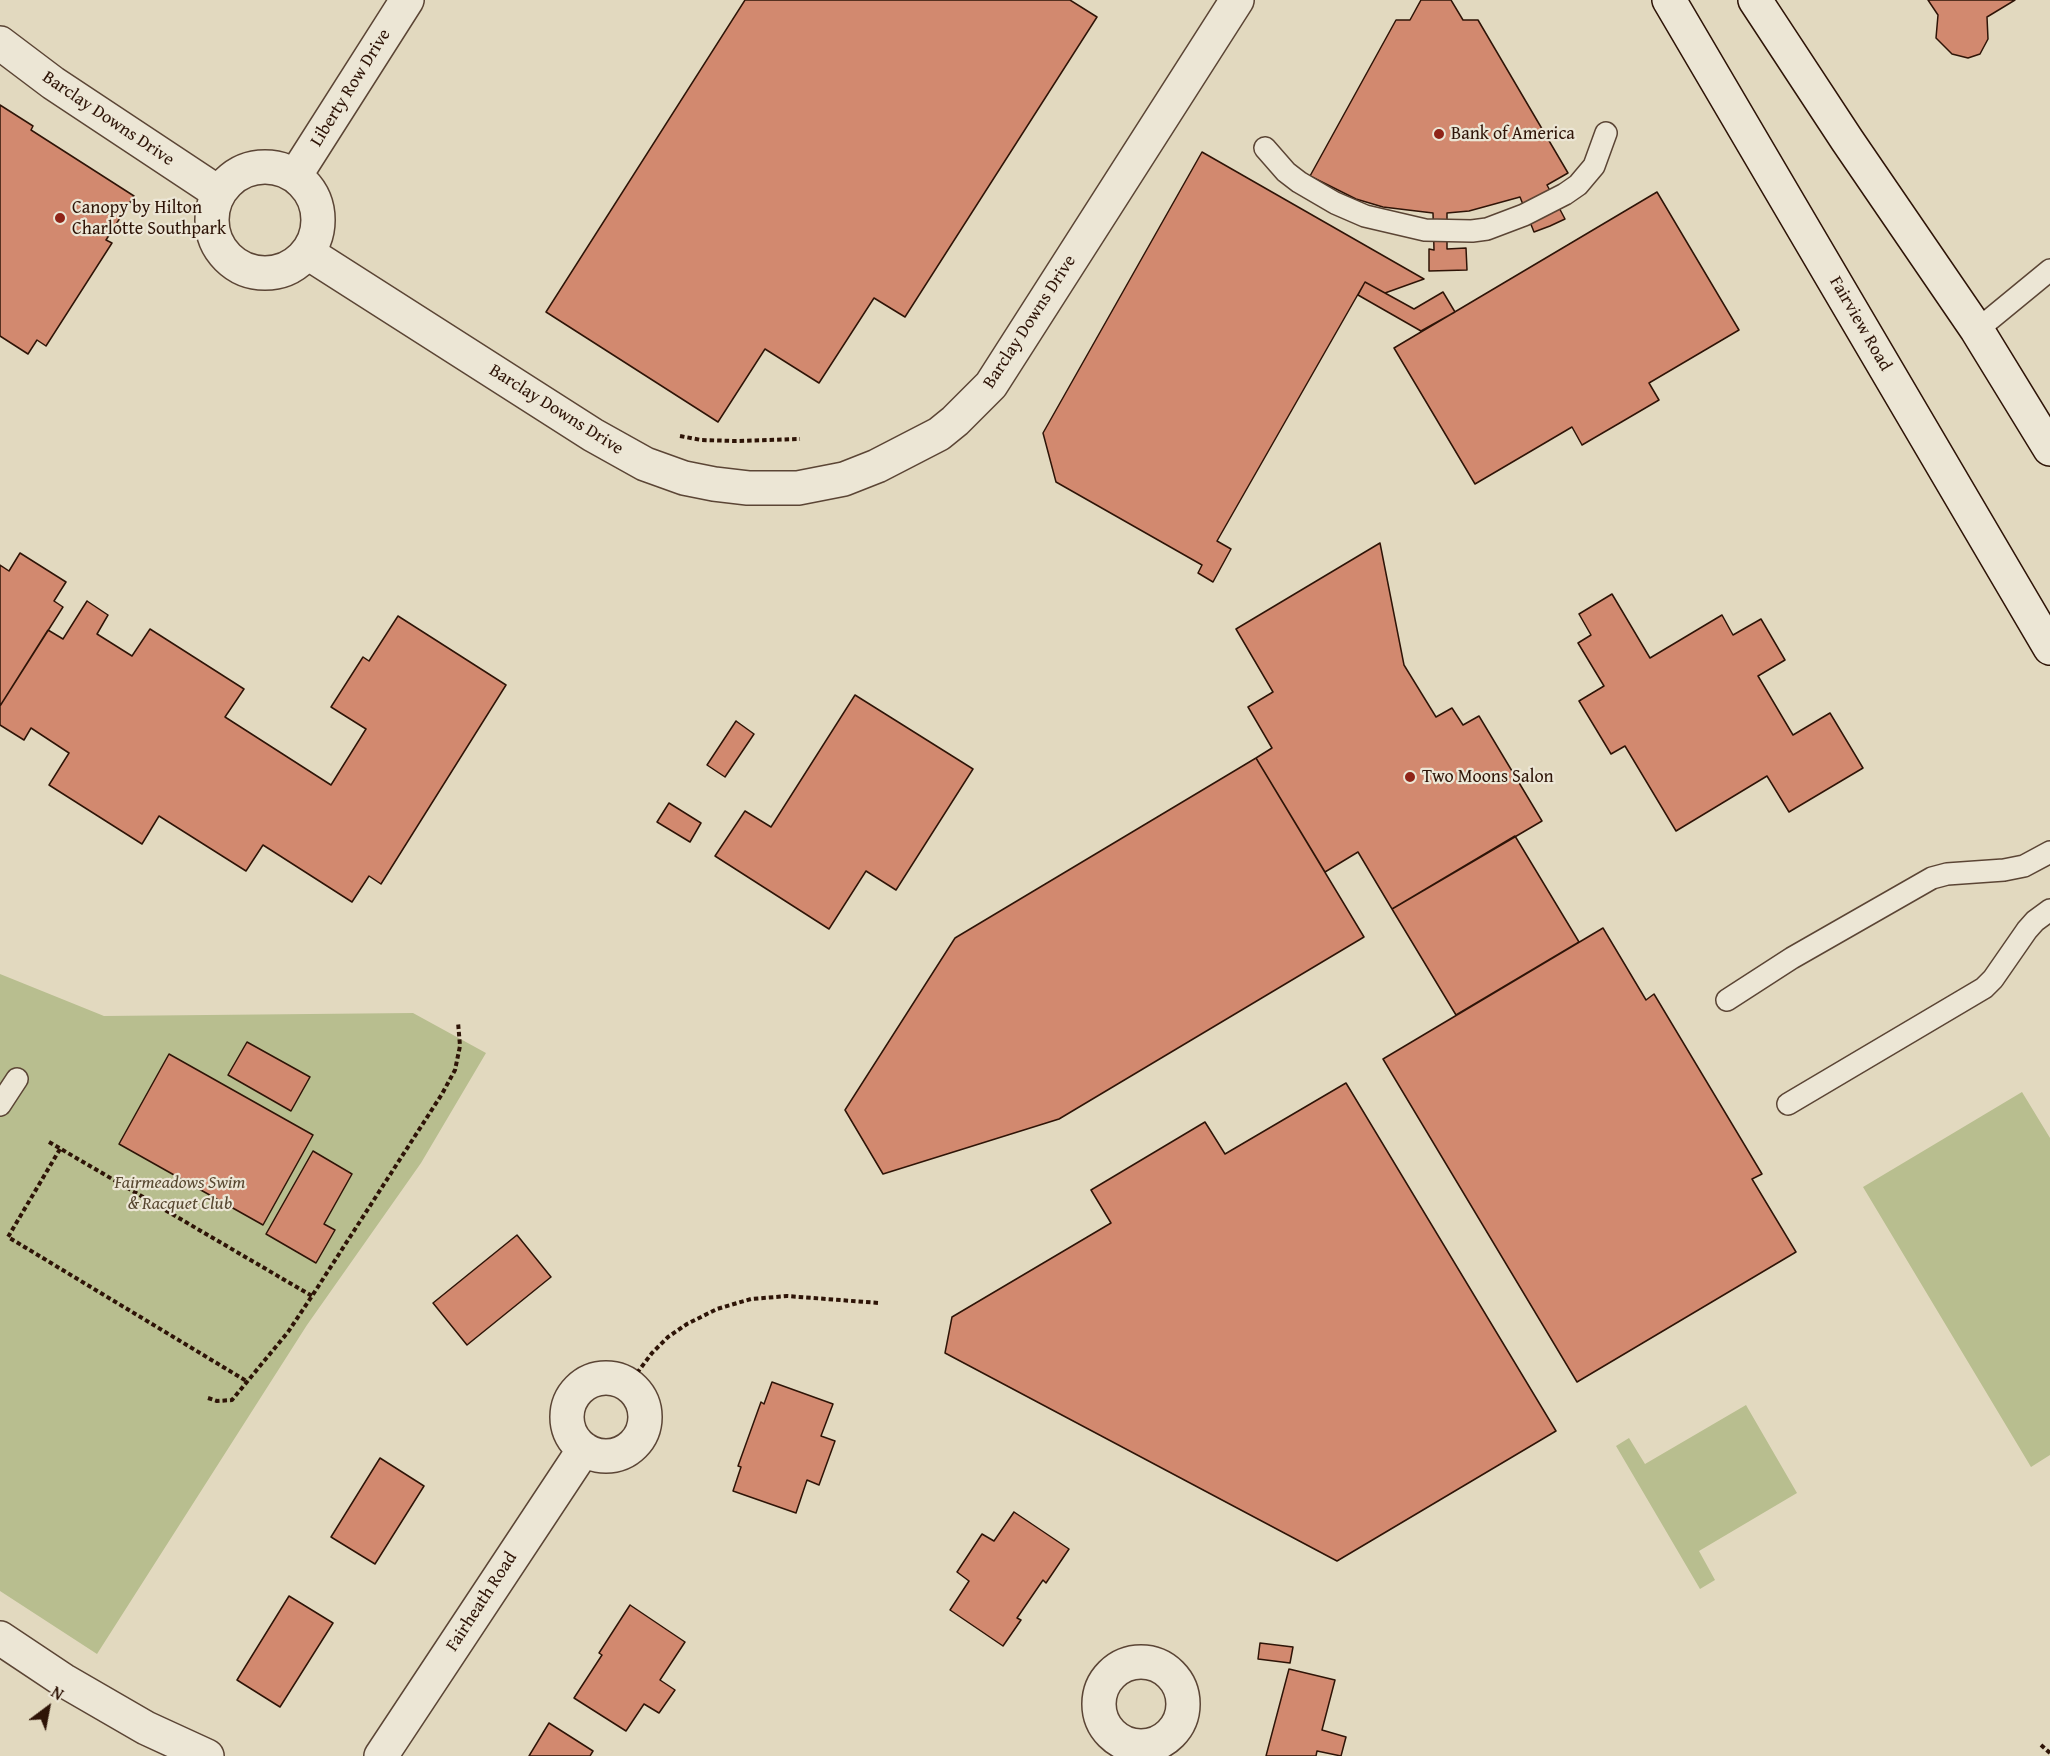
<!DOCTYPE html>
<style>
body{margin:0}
#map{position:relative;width:2050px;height:1756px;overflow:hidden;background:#e2d9bf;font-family:"Gentium Book Plus",serif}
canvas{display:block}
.north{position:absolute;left:18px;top:1678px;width:60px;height:60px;-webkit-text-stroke:4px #ece6d5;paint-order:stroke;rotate:32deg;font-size:16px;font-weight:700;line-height:24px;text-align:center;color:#2e1407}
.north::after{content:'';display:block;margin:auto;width:21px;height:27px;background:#2e1407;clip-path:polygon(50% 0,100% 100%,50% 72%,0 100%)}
</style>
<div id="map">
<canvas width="2050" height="1756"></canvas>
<div class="north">N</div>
</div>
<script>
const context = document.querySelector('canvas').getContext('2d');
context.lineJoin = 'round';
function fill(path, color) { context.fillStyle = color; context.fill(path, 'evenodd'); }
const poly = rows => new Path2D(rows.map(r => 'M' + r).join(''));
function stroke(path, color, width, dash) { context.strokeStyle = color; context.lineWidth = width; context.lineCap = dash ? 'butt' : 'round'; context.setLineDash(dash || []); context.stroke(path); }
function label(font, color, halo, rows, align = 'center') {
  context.font = font + ' "Gentium Book Plus",serif'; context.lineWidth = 4.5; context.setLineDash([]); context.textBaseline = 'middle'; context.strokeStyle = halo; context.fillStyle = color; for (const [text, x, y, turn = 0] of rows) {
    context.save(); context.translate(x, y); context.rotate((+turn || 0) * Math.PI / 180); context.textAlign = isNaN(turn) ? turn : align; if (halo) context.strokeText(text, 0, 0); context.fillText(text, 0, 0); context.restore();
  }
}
const green = poly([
 [0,974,104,1016,413,1013,486,1053,421,1163,307,1325,97,1654,0,1591],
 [2022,1092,2050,1138,2050,1455,2031,1467,1863,1187],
 [1746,1405,1797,1493,1699,1551,1715,1580,1700,1589,1616,1446,1629,1438,1645,1464]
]);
const building = poly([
 [745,0,1070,0,1097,17,905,317,874,298,819,383,765,349,718,422,546,312,745,0],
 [1421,0,1451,0,1463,20,1478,20,1568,173,1547,185,1565,219,1550,226,1534,232,1520,197,1469,211,1447,213,1447,249,1466,248,1467,270,1429,271,1429,249,1434,250,1433,213,1383,207,1356,199,1310,176,1396,20,1410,20,1421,0],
 [1928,0,2015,0,1987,17,1988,39,1980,54,1968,58,1952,54,1936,38,1938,15,1928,0],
 [0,105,33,126,31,130,134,196,106,240,112,243,46,346,37,340,28,354,0,336,0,105],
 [1202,152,1424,279,1385,293,1365,282,1217,541,1231,549,1213,582,1198,573,1202,565,1056,482,1043,433,1202,152],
 [1657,192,1739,330,1649,383,1659,400,1618,424,1582,445,1572,427,1475,484,1394,348,1657,192],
 [1365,282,1414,309,1443,292,1455,312,1421,331,1358,295,1365,282],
 [1380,543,1404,665,1436,717,1452,708,1463,725,1479,716,1542,821,1392,909,1358,852,1325,872,1256,758,1272,748,1248,707,1273,692,1236,629,1380,543],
 [20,553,66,582,54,601,63,607,0,706,0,565,9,571,20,553],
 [1612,594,1650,658,1722,615,1733,635,1761,619,1785,660,1758,676,1793,735,1830,713,1863,768,1789,812,1767,776,1676,831,1625,746,1611,754,1579,701,1604,686,1578,643,1591,635,1579,614,1612,594],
 [87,601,108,615,97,634,132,656,150,629,244,689,225,717,331,785,366,729,331,707,363,657,369,661,398,616,506,685,381,884,369,876,352,902,263,845,246,871,159,816,142,844,49,785,69,753,31,728,24,740,0,725,0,706,48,630,63,639,87,601],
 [855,695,973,769,896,890,866,871,829,929,715,856,745,811,771,827,855,695],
 [736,721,754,734,725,777,707,765,736,721],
 [1256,758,1364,937,1059,1119,883,1174,845,1110,955,938,1256,758],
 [669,803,701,823,690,842,657,822,669,803],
 [1515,836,1579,942,1456,1015,1392,909,1515,836],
 [1603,928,1646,1000,1654,994,1762,1174,1752,1179,1796,1252,1577,1382,1383,1059,1603,928],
 [247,1042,310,1077,291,1111,228,1075,247,1042],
 [169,1054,313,1135,263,1225,119,1144,169,1054],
 [1346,1083,1556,1431,1337,1561,945,1353,952,1317,1111,1223,1091,1190,1205,1122,1225,1154,1346,1083],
 [313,1151,352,1174,324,1224,335,1230,316,1263,266,1234,313,1151],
 [517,1235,551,1277,467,1345,433,1303,517,1235],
 [772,1382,833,1404,821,1436,835,1441,819,1485,807,1480,796,1513,733,1491,741,1467,738,1466,761,1402,764,1404,772,1382],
 [380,1458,424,1486,375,1564,331,1537,380,1458],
 [1014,1512,1069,1549,1046,1583,1043,1580,1017,1618,1021,1620,1003,1646,950,1610,969,1581,957,1572,982,1534,994,1541,1014,1512],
 [289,1596,333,1623,280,1707,237,1680,289,1596],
 [630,1605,685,1642,660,1680,675,1690,659,1713,644,1704,626,1731,574,1698,602,1655,599,1653,630,1605],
 [1260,1643,1293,1647,1290,1663,1258,1659,1260,1643],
 [1289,1669,1335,1680,1322,1730,1346,1737,1341,1756,1317,1751,1316,1756,1266,1756,1289,1669],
 [549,1723,593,1751,590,1756,529,1756,549,1723]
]);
const path = poly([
 [680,436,701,440,736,441,800,439],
 [49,1142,312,1296],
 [60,1149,8,1237,248,1382],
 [628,1385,652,1353,668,1337,687,1324,717,1309,751,1299,787,1296,879,1303],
 [208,1398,217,1401,232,1400,288,1332,312,1296,442,1094,455,1070,460,1046,458,1022],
 [2041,1745,2050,1753]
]);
const lane = poly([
 [1265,148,1286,172,1299,182,1335,203,1365,216,1425,230,1472,231,1487,229,1524,215,1565,194,1578,185,1594,166,1606,133],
 [1977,330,2050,270],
 [1727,1000,1792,958,1932,878,1947,874,2004,870,2024,866,2050,852],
 [1788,1104,1984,988,1993,979,2027,930,2035,921,2050,910],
 [0,1105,17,1079]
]);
const street = poly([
 [0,43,53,83,219,193],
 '212 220a53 53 0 1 1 106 0a53 53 0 1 1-106 0Z',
 [295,176,407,0],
 [308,253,593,435,645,464,684,478,714,484,748,488,798,488,844,479,877,466,939,434,955,421,991,385,1237,0],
 '567 1417a39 39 0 1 1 78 0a39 39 0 1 1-78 0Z',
 [0,1638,63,1680,146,1728,207,1756],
 '1099 1704a42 42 0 1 1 84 0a42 42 0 1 1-84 0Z',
 [381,1756,584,1449]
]);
const secondary = poly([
 [1669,0,2050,648],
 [1755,0,1847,140,1977,330,2050,449]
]);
const markers = [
 [1439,134,6,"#8f2418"],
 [60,218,6,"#8f2418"],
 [1410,777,6,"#8f2418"]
];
const streetNames = [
 ["Liberty Row Drive",351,88,-58],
 ["Barclay Downs Drive",108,119,34],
 ["Barclay Downs Drive",1030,322,-57],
 ["Fairview Road",1860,324,60],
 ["Barclay Downs Drive",556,410,32],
 ["Fairheath Road",482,1602,-57]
];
const poiNames = [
 ["Bank of America",1451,134],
 ["Canopy by Hilton",72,208],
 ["Charlotte Southpark",72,229],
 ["Two Moons Salon",1422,777]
];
const parkNames = [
 ["Fairmeadows Swim",180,1183],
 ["& Racquet Club",180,1204]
];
fill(green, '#b8be8f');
fill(building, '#d2896f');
stroke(building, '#2e1407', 1.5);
stroke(lane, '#5b4535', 24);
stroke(street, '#5b4535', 36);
stroke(secondary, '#2e1407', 36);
stroke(path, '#2e1407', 4, [4.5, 3]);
stroke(lane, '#ece6d5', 21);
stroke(street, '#ece6d5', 33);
stroke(secondary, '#ece6d5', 33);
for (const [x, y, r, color] of markers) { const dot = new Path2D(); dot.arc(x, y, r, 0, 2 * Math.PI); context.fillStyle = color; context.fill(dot); stroke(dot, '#ece6d5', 2); }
label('18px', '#2e1407', '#ece6d5', streetNames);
label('18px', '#2e1407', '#ece6d5', poiNames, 'left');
label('italic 18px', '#574730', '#ece6d5', parkNames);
</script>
